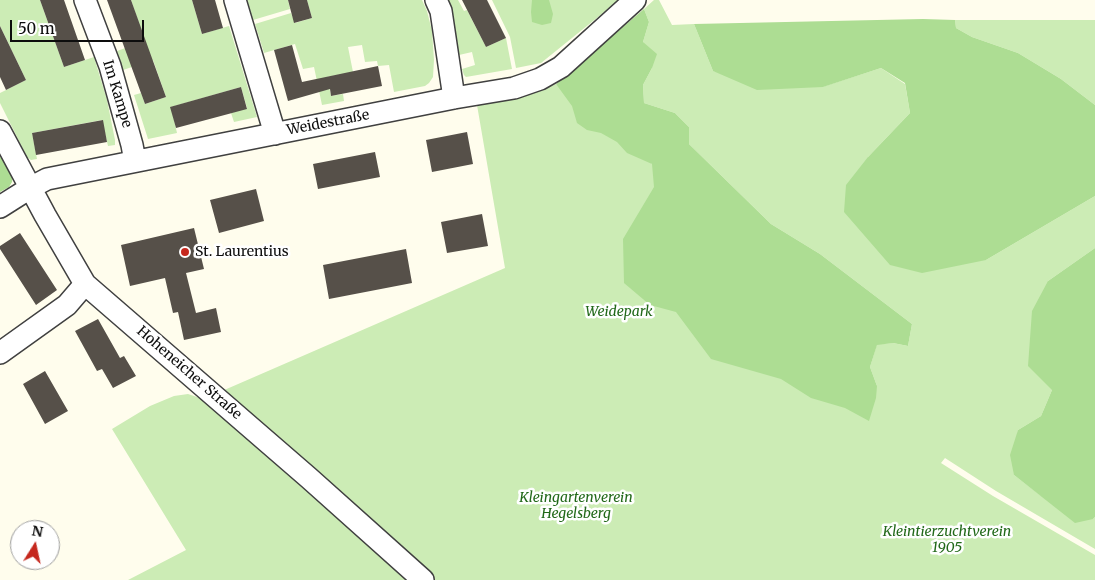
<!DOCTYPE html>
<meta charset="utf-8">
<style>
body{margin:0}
#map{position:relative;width:1095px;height:580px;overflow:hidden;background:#fffded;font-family:Merriweather,serif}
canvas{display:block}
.north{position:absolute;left:10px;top:520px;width:50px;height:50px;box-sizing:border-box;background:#fff;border:1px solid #9e9e9e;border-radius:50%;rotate:10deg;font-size:14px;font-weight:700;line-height:20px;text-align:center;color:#0d0d0d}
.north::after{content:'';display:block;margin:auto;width:18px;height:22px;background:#c5271d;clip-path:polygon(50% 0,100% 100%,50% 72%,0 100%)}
.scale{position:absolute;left:10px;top:20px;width:134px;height:22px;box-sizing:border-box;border:2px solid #0d0d0d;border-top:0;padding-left:6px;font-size:15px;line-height:18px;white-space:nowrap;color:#0d0d0d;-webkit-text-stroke:4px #fff;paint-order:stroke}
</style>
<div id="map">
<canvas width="1095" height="580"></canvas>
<div class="north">N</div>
<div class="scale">50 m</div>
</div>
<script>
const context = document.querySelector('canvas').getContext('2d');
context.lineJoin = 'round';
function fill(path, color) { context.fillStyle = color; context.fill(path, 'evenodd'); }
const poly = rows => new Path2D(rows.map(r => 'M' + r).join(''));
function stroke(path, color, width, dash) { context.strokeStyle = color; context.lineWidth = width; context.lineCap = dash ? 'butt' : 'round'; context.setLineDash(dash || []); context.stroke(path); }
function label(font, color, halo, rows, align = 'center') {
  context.font = font + ' Merriweather,serif'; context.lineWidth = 5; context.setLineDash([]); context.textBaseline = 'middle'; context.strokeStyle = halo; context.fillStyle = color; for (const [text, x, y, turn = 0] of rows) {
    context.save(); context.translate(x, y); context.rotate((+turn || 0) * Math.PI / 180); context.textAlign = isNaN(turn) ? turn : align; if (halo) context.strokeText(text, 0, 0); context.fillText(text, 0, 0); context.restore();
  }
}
const green = poly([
 [0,0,40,0,64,67,94,57,107,100,115,140,115,145,108,146,102,120,32,133,37,159,31,160,27,157,0,103,0,93,26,80,0,26],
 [131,0,192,0,202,34,229,26,257,117,234,122,231,113,247,108,241,87,171,107,177,133,148,139,134,95,141,93,145,104,166,97,153,60,123,70,117,51,145,41],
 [247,0,288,0,290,9,253,20],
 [307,0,422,0,427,11,432,31,434,60,433,77,429,83,425,86,394,92,389,65,378,66,377,61,365,62,362,45,348,47,353,72,327,77,331,96,343,94,344,101,322,105,314,67,303,69,295,44,264,53,255,24,291,13,295,23,312,18],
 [445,0,458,0,464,11,467,10,486,47,506,38,512,69,466,77,464,75,462,69,475,65,472,52,459,55,455,33],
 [492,0,619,0,541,63,516,68,510,37],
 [654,0,659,0,672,25,694,24,713,71,822,87,881,68,905,84,910,113,868,157,986,260,1095,196,1095,248,1048,281,1052,390,1041,416,1018,430,1014,475,1040,495,1093,519,1095,517,1095,549,996,491,945,458,941,463,993,496,1095,555,1095,580,433,580,222,391,505,268,477,105,543,90,556,84,652,164,877,386,870,367,877,344,893,343,908,346,912,324,820,254,771,224,689,144,689,127,675,113,644,103,643,85,652,68,643,42,649,22,644,9],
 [955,20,1095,20,1095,105,1061,79,1018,53,972,37,956,28],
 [188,394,200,398,408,580,128,580,186,550,112,429,150,406,174,396]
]);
const forest = poly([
 [532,0,549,0,553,14,551,23,542,25,532,22,531,12],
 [644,9,649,22,643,42,657,54,652,68,643,85,644,103,675,113,689,127,689,144,771,224,820,254,912,324,908,346,893,343,877,345,870,367,877,386,876,398,869,421,845,408,811,398,781,379,711,359,676,312,650,305,624,283,623,239,654,187,652,164,627,153,617,142,601,133,587,130,577,123,572,106,556,84],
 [923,19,955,20,956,28,972,37,1018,53,1061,79,1095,105,1095,196,986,260,922,273,890,265,844,212,846,185,868,157,910,113,905,83,881,68,823,87,757,90,713,71,694,24],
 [0,157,5,160,13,173,12,182,9,187,0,192],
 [1095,248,1095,517,1093,519,1075,523,1014,475,1010,455,1018,430,1041,416,1052,390,1028,366,1032,311,1048,281]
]);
const building = poly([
 [40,0,64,0,85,60,64,67],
 [107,0,131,0,166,97,145,104],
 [192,0,215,0,223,28,202,34],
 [288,0,307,0,312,18,294,23],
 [462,0,487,0,506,38,486,47],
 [0,26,26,80,6,90,0,77],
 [292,45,302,82,378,66,382,86,331,96,330,89,288,101,274,50],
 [241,87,247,109,176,128,170,107],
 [103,120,107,142,36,155,32,133],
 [467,132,473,164,432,172,426,140],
 [375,152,380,177,318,189,313,164],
 [256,189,264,221,219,233,210,200],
 [482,214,488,246,447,253,441,222],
 [194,228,204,269,186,273,196,313,216,308,221,332,184,340,178,312,173,313,165,278,130,286,121,245],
 [20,233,57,290,36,305,0,249,0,246],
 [406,249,412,283,329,299,323,265],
 [98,319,120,358,124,356,136,376,113,388,102,369,97,371,75,331],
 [45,371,68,411,45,424,23,384]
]);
const minor = poly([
 [85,0,110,66,132,145,135,161],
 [235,0,275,134],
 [436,0,441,11,454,98],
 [0,131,45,215,85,284,309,478,423,580],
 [0,207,30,188,47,179,454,98,514,88,540,79,561,67,635,0],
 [0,353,67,305,85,284]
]);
const markers = [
 [185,252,5,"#c5271d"]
];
const streetNames = [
 ["Im Kampe",117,94,73],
 ["Weidestraße",328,123,-11],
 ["Hoheneicher Straße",189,373,41]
];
const poiNames = [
 ["St. Laurentius",195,252]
];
const parkNames = [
 ["Weidepark",619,312],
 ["Kleingartenverein",576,498],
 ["Hegelsberg",576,514],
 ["Kleintierzuchtverein",947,532],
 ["1905",947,548]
];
fill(green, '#ccecb5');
fill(forest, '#addd93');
fill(building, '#565049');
stroke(minor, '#404040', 24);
stroke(minor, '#fff', 21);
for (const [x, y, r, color] of markers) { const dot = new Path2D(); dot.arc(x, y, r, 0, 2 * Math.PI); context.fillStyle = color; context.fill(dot); stroke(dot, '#fff', 2); }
label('14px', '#0d0d0d', '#fff', streetNames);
label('14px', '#0d0d0d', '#fff', poiNames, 'left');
label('italic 14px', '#22691a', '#fff', parkNames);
</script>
